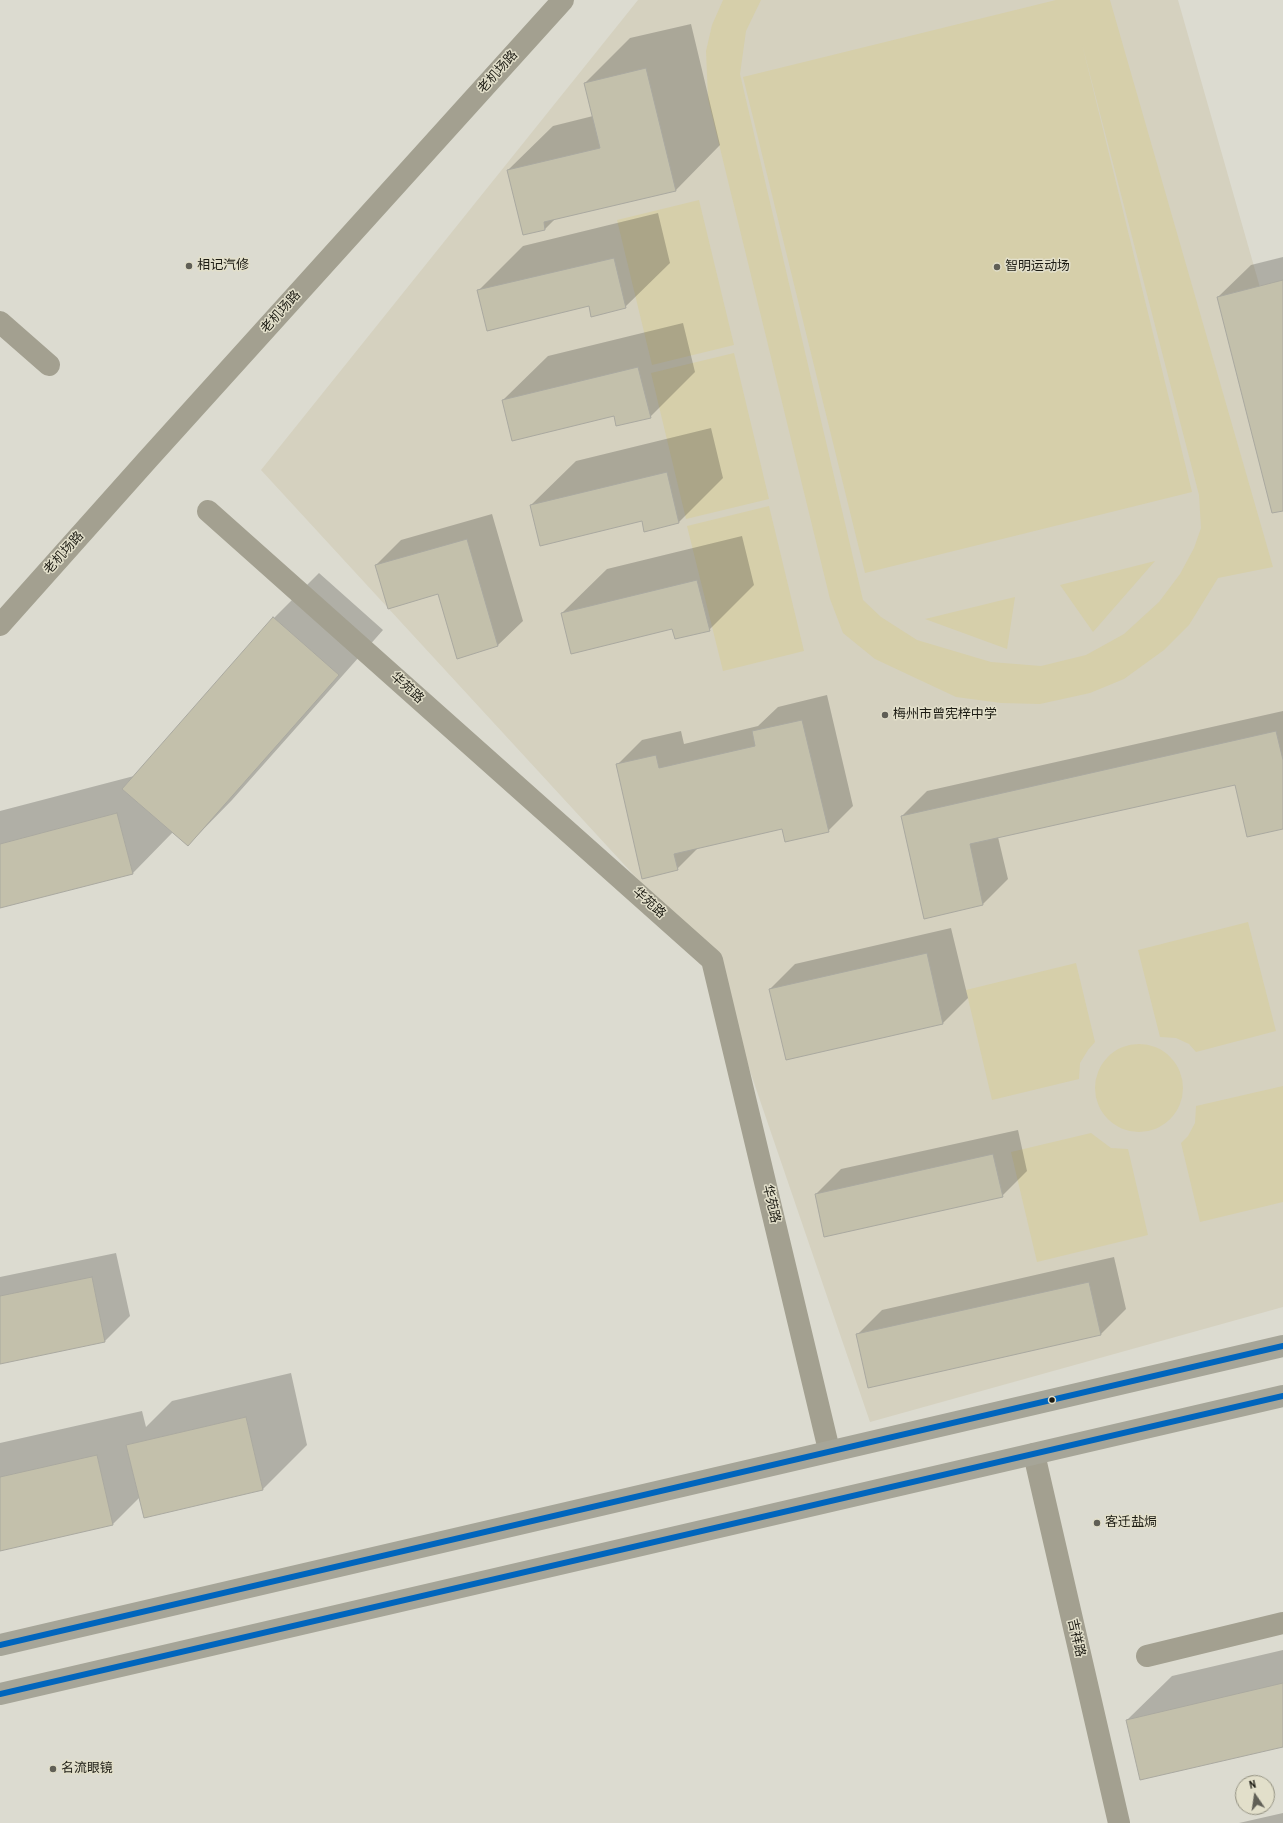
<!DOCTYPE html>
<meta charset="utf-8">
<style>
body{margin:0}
#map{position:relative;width:1283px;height:1823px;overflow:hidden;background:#dcdbd0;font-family:"Archivo Narrow",sans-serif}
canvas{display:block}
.north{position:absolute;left:1235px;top:1775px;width:40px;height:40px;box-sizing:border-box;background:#e2dfca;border:1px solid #939181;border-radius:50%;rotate:347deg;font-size:11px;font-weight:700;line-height:16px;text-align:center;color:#1d1c14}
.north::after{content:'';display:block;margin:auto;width:14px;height:18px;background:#605f56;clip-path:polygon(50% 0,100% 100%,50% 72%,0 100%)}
</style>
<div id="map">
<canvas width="1283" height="1823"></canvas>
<div class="north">N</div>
</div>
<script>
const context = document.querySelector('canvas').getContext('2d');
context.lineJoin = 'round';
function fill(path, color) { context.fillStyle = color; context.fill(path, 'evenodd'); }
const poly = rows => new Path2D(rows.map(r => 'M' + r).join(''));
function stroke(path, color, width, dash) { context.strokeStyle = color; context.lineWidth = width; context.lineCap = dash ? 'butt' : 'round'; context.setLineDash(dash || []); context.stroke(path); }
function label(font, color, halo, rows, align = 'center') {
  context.font = font + ' "Archivo Narrow","Noto Sans SC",sans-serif'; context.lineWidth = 3; context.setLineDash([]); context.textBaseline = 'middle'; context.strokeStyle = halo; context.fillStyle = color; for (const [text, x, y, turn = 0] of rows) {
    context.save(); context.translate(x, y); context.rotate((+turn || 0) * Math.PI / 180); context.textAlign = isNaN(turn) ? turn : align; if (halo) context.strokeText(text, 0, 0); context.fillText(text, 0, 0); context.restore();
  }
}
const built = poly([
 [638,0,1178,0,1283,368,1283,1307,870,1422,712,960,261,470]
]);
const green = poly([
 [723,0,761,0,746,31,740,74,863,600,881,617,917,640,991,662,1041,666,1086,655,1124,634,1159,602,1180,574,1194,548,1201,528,1199,495,1082,44,1192,492,865,573,743,77,1056,0,1110,0,1273,567,1218,578,1189,625,1164,650,1124,679,1090,693,1040,704,1001,703,956,697,875,659,843,633,830,599,708,99,706,51,712,25],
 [699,200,734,345,652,365,617,220],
 [734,353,769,499,686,519,651,373],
 [769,506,804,651,723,671,687,526],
 [1155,561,1093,632,1060,585],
 [1015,597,1007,649,925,619],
 [1248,922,1276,1031,1196,1052,1189,1044,1176,1038,1160,1037,1138,950],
 [1076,963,1095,1042,1088,1050,1080,1063,1079,1079,992,1100,966,990],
 '1095 1088a44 44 0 1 1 88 0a44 44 0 1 1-88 0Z',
 [1283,1086,1283,1202,1200,1222,1181,1143,1188,1136,1195,1123,1196,1106],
 [1091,1133,1111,1148,1128,1149,1148,1235,1037,1262,1011,1152]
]);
const shadow = poly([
 [691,24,720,145,676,190,555,219,545,229,523,234,508,170,553,126,593,116,585,83,630,38],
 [658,213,670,263,625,307,478,291,523,246],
 [1283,257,1283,510,1218,297,1251,265],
 [683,323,695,372,650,417,614,415,503,400,548,356],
 [711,428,723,478,679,522,643,520,531,505,576,461],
 [492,514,523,621,498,645,458,657,439,593,376,565,401,540],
 [742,536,754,585,709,630,673,627,562,613,607,569],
 [319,573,383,630,232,800,188,845,173,832,133,873,0,907,0,811,134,776,274,618],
 [827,695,853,806,828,831,783,827,699,847,677,869,617,765,642,740,681,731,684,744,758,726,778,707],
 [1283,711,1283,828,1236,784,998,837,1008,879,983,904,902,816,927,791],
 [951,928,968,998,943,1023,770,989,795,964],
 [1018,1130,1027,1171,1002,1196,816,1194,841,1169],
 [116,1253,130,1316,105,1341,0,1363,0,1277],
 [1114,1257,1126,1309,1101,1334,869,1387,857,1335,882,1310],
 [291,1373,307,1445,263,1489,140,1497,113,1524,0,1550,0,1443,142,1411,146,1427,172,1401],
 [1283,1650,1283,1746,1127,1720,1172,1676],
 [1283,1813,1283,1823,1239,1823]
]);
const building = poly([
 [646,68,676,191,544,222,545,230,523,235,507,170,600,148,584,83,646,68],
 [614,258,626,308,591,317,589,306,487,331,477,290,614,258],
 [1283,280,1283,511,1272,513,1217,297,1283,280],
 [638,367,651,418,616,426,614,416,512,441,502,400,638,367],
 [667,472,679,523,644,532,642,521,540,546,530,505,667,472],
 [467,539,498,646,457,659,438,594,388,609,375,565,467,539],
 [697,580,710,631,675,639,672,629,571,654,561,613,697,580],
 [273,617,339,675,188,846,122,789,273,617],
 [802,720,829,832,785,842,782,829,674,854,678,870,642,879,616,764,656,755,659,768,755,746,752,731,802,720],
 [1276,731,1283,760,1283,829,1247,837,1235,785,970,844,983,905,924,919,901,816,1276,731],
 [117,813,133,874,0,908,0,844,117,813],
 [927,953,943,1024,786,1060,769,989,927,953],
 [993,1154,1003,1197,824,1237,815,1194,993,1154],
 [92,1277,105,1342,0,1364,0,1296,92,1277],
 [1089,1282,1101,1335,868,1388,856,1334,1089,1282],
 [246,1417,263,1490,144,1518,126,1445,246,1417],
 [97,1455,113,1525,0,1551,0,1477,97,1455],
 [1283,1683,1283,1747,1140,1780,1126,1720,1283,1683]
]);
const minor = poly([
 [0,322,49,365],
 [208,511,712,960,829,1450],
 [1147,1656,1283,1623]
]);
const tertiary = poly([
 [0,625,149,458,563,0],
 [1034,1454,1119,1823]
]);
const primary = poly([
 [0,1645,1283,1346],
 [0,1694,1283,1396]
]);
const bus1 = poly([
 [0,1645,1283,1346],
 [0,1694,1283,1396]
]);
const markers = [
 [189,266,4,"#605f56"],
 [997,267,4,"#605f56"],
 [885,715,4,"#605f56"],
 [1052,1400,3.5,"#1d1c14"],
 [1097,1523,4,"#605f56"],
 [53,1769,4,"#605f56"]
];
const streetNames = [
 ["老机场路",498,72,-48],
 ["老机场路",281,312,-48],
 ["老机场路",64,553,-48],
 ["华苑路",407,688,42],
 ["华苑路",649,903,42],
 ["华苑路",771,1204,77],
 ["吉祥路",1076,1638,77]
];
const poiNames = [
 ["相记汽修",197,266],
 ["智明运动场",1005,267],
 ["梅州市曾宪梓中学",893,715],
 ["客迁盐焗",1105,1523],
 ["名流眼镜",61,1769]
];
fill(built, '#d5d1bf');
fill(green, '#d6cfaa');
fill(shadow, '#0003');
fill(building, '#c3c0ab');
stroke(building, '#aaa9a0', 1);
stroke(minor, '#a3a090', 22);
stroke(tertiary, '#a3a090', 22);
stroke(primary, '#a6a598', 22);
stroke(bus1, '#0065bd', 6);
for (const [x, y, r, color] of markers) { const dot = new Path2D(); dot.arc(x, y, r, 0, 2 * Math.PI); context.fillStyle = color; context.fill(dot); stroke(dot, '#e2dfca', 1.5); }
label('13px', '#1d1c14', '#e2dfca', streetNames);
label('13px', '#1d1c14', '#e2dfca', poiNames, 'left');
</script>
